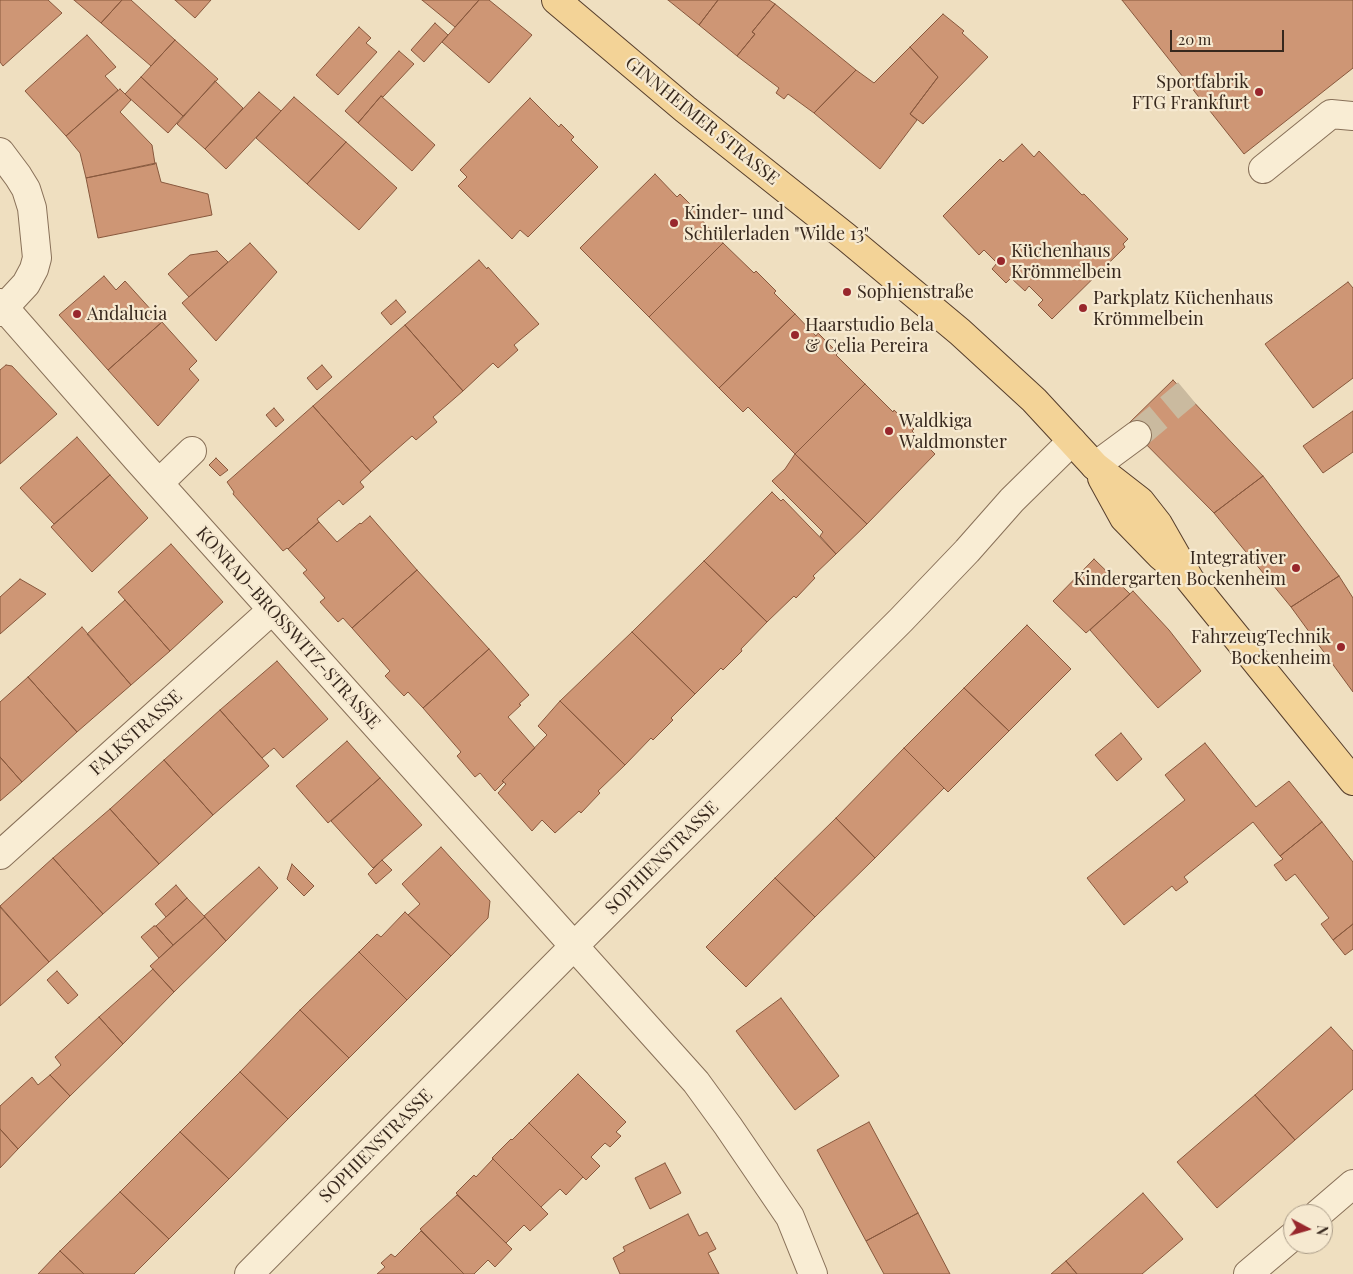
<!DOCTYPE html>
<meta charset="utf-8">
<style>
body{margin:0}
#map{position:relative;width:1353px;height:1274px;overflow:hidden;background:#efdfc0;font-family:"Playfair Display",serif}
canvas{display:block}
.north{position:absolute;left:1283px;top:1204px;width:50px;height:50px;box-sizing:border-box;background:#f6e9d0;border:1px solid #aa9c88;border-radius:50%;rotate:96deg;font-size:14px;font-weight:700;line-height:20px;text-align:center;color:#37281d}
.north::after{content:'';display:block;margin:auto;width:18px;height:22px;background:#98272c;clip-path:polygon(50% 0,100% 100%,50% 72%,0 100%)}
.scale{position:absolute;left:1170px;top:30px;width:114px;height:22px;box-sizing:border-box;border:2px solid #37281d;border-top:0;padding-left:6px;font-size:15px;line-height:18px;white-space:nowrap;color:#37281d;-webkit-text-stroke:4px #f6e9d0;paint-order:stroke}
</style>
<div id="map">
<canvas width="1353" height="1274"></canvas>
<div class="north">N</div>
<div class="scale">20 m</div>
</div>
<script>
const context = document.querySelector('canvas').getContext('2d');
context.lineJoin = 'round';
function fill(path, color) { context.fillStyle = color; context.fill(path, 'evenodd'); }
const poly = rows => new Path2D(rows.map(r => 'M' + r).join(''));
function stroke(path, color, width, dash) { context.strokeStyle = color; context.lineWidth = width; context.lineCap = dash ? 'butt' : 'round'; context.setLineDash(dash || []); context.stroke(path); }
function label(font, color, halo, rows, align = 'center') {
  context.font = font + ' "Playfair Display",serif'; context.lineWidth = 4.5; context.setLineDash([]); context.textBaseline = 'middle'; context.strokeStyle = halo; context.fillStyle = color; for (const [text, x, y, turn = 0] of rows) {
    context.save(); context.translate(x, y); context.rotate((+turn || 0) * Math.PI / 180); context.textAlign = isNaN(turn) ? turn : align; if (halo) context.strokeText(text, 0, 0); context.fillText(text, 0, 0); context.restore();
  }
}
const building = poly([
 [0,0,48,0,62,13,3,66,0,62,0,0],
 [74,0,122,0,101,23,74,0],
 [122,0,131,0,175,40,151,66,101,23,122,0],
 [175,0,211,0,195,18,175,0],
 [422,0,479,0,455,27,422,0],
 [479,0,489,0,532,35,489,83,442,42,479,0],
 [668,0,718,0,699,25,668,0],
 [718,0,769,0,775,4,752,32,755,34,737,56,699,25,718,0],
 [1122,0,1353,0,1353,68,1244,154,1122,0],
 [775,4,856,70,814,113,788,94,784,99,776,93,779,88,737,56,755,34,752,32,775,4],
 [943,14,964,31,962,33,988,57,923,124,910,114,938,77,910,47,943,14],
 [435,23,448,35,424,62,411,50,435,23],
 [359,27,371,38,366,43,377,52,338,95,316,75,359,27],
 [87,35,116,67,105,76,118,90,66,136,25,91,87,35],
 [175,40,218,79,183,116,141,77,175,40],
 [910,47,938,77,910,114,917,120,880,169,814,113,856,70,874,83,910,47],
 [399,51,414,64,383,97,381,96,358,123,345,111,399,51],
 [141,77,183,116,168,133,125,94,141,77],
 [215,81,243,108,205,149,177,124,215,81],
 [120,89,131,100,120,112,152,145,155,164,86,178,80,153,66,136,120,89],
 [259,92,281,111,226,169,205,149,259,92],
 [381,96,435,145,412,171,358,123,381,96],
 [294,97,346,142,307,184,256,138,294,97],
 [530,98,559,127,561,124,574,137,571,140,598,167,528,237,520,230,512,239,458,186,467,177,460,170,530,98],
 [346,142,397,188,359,230,307,184,346,142],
 [1022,144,1034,157,1039,151,1082,195,1084,194,1128,239,1123,244,1125,247,1052,319,1038,305,1043,300,1029,286,1025,291,1011,278,1006,283,992,269,997,263,984,250,979,255,943,216,1000,159,1003,162,1022,144],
 [156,163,161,182,208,194,212,215,98,238,86,178,156,163],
 [655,174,677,197,680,194,700,214,698,216,723,243,649,317,580,248,655,174],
 [250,243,277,272,216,341,182,303,250,243],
 [723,243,754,273,756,271,776,291,774,293,795,314,719,388,649,317,723,243],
 [217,251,228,262,189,297,168,274,190,255,217,251],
 [479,260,487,269,488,267,539,324,514,345,518,350,498,368,493,363,463,391,405,325,479,260],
 [104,276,116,290,125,281,162,322,108,370,59,315,104,276],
 [1348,282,1353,288,1353,378,1313,408,1265,344,1348,282],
 [396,300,406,312,391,325,381,313,396,300],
 [795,314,816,336,818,333,838,353,836,355,865,384,795,454,748,407,743,412,719,388,795,314],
 [162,322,197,361,189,369,199,380,158,426,108,370,162,322],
 [405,325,463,391,433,417,437,422,416,440,412,436,371,472,313,406,405,325],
 [6,365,12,366,57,414,0,464,0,370,6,365],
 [322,365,332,377,317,390,307,378,322,365],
 [1173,380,1263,476,1214,513,1127,425,1173,380],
 [865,384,893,412,894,410,914,429,912,431,935,454,867,524,795,454,865,384],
 [313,406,371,472,360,482,364,487,343,505,339,500,317,519,319,522,288,549,287,548,283,551,233,494,234,492,227,482,313,406],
 [274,408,284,420,276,427,266,415,274,408],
 [1353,411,1353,452,1323,473,1303,446,1353,411],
 [77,437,110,475,54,524,20,488,77,437],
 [795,454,867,524,836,554,820,536,823,532,772,481,785,469,795,454],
 [216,458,228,470,220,476,209,465,216,458],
 [110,475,148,518,92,572,51,527,110,475],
 [1263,476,1339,576,1291,607,1214,513,1263,476],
 [772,492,781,501,783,499,836,554,813,576,815,578,796,598,794,596,767,622,704,561,772,492],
 [370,516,417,570,352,628,343,618,338,622,320,602,325,598,303,573,307,570,288,549,319,522,337,542,360,523,361,524,370,516],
 [171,544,223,602,170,651,118,592,171,544],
 [1094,559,1130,594,1086,633,1053,601,1094,559],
 [704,561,767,622,741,649,742,651,723,670,721,668,695,694,632,632,704,561],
 [417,570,489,649,423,708,408,692,404,696,385,676,390,671,352,628,417,570],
 [1339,576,1353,598,1353,692,1291,607,1339,576],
 [20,579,46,594,0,634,0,597,20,579],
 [1133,591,1169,630,1201,671,1158,708,1090,630,1133,591],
 [125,600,170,651,131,685,87,634,125,600],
 [1027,625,1071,669,1009,731,964,688,1027,625],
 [82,627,131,685,77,732,28,677,82,627],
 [632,632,695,694,671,718,673,720,653,740,651,738,625,765,560,701,632,632],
 [489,649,529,695,519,704,521,705,508,717,535,748,502,781,504,782,495,791,480,773,475,777,457,756,461,752,423,708,489,649],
 [277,661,328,719,283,758,274,748,262,758,220,710,277,661],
 [28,677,77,732,22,782,0,757,0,702,28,677],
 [964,688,1009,731,948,792,904,748,964,688],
 [560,701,625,765,598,791,600,793,581,813,579,811,555,833,542,820,532,831,498,793,506,784,502,781,547,735,538,726,560,701],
 [220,710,269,766,213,815,164,760,220,710],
 [1121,733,1142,759,1117,781,1095,755,1121,733],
 [347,741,380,778,328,823,296,786,347,741],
 [1205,743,1256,807,1289,781,1322,822,1280,856,1253,822,1184,877,1188,882,1176,891,1172,886,1124,925,1087,878,1185,800,1165,775,1205,743],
 [904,748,944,788,875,858,836,818,904,748],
 [0,757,22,782,0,801,0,757],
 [164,760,213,815,159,864,110,809,164,760],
 [380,778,422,825,373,868,331,821,380,778],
 [110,809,159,864,103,914,53,858,110,809],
 [836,818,875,858,815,917,775,878,836,818],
 [1322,822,1353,862,1353,924,1333,940,1321,924,1329,918,1295,874,1286,881,1274,865,1283,859,1280,856,1322,822],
 [441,847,490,901,488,918,451,956,408,915,420,904,402,884,441,847],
 [53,858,103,914,49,962,0,906,53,858],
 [382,860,392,870,376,884,368,874,382,860],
 [292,864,314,886,304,896,287,879,292,864],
 [259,867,278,888,226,941,204,916,259,867],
 [775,878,815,917,746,987,706,947,775,878],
 [176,885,187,898,166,917,155,904,176,885],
 [187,898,205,917,173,945,156,926,187,898],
 [0,907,49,962,0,1006,0,907],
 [405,912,451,956,407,1000,359,952,377,934,381,937,405,912],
 [205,917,226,941,174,992,150,966,205,917],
 [1353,924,1353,949,1345,955,1333,940,1353,924],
 [154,926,156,926,173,945,159,958,141,937,154,926],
 [359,952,407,1000,349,1058,300,1010,359,952],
 [153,969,174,992,123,1044,99,1017,153,969],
 [57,971,78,995,68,1004,47,980,57,971],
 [781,998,839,1076,795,1110,736,1031,781,998],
 [300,1010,349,1058,288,1119,240,1072,300,1010],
 [99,1017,123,1044,70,1096,50,1075,61,1065,55,1057,99,1017],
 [1331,1027,1353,1051,1353,1089,1295,1140,1255,1095,1331,1027],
 [240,1072,288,1119,229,1179,180,1132,240,1072],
 [578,1074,626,1122,616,1132,621,1136,610,1147,605,1143,591,1157,600,1166,586,1180,529,1123,578,1074],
 [50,1075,70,1096,18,1149,0,1129,0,1106,32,1077,38,1085,50,1075],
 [1255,1095,1295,1140,1217,1208,1177,1162,1255,1095],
 [869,1122,918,1213,866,1241,817,1150,869,1122],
 [529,1123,583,1177,566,1195,560,1189,541,1207,492,1158,511,1139,512,1140,529,1123],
 [0,1129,18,1149,0,1168,0,1129],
 [180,1132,229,1179,169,1239,120,1192,180,1132],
 [493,1159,548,1214,530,1231,524,1225,506,1243,456,1193,474,1175,476,1177,493,1159],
 [665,1163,681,1193,650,1209,635,1178,665,1163],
 [120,1192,169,1239,134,1274,84,1274,60,1251,120,1192],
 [1143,1193,1183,1239,1142,1274,1077,1274,1066,1261,1143,1193],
 [457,1195,512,1249,495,1267,488,1260,474,1274,464,1274,420,1229,457,1195],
 [918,1213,950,1274,884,1274,866,1241,918,1213],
 [688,1214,699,1236,707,1232,716,1249,708,1253,719,1274,620,1274,613,1258,625,1251,623,1247,688,1214],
 [421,1231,464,1274,377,1274,385,1267,381,1263,391,1254,395,1257,421,1231],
 [60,1251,84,1274,38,1274,60,1251],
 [1066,1261,1077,1274,1051,1274,1066,1261]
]);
const minorTunnel = poly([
 [1137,435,1187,393]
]);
const minor = poly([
 [0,152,18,176,26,189,32,208,37,258,34,269,26,284,0,312],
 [1263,169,1331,114,1353,116],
 [0,303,137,459,696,1082,728,1126,790,1217,813,1274],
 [1095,466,1137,435],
 [159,483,192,451],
 [0,855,272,610],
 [1318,1214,1353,1184],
 [249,1274,590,930,901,620,967,551,1012,500,1072,441],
 [1248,1274,1293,1236]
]);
const major = poly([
 [556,0,685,109,846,237,960,332,1034,400,1095,466,1140,501,1158,524,1190,580,1353,781],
 [1102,478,1124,518,1161,556,1173,566]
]);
const markers = [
 [1259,92,5,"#98272c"],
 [674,223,5,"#98272c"],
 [1001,261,5,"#98272c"],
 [847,292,5,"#98272c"],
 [1083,308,5,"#98272c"],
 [77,314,5,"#98272c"],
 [795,335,5,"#98272c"],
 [889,431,5,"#98272c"],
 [1296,568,5,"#98272c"],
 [1341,647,5,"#98272c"]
];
const poiNames = [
 ["Sportfabrik",1249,82,"right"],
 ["FTG Frankfurt",1249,103,"right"],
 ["Kinder- und",684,213],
 ["Schülerladen \"Wilde 13\"",684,234],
 ["Küchenhaus",1011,251],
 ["Krömmelbein",1011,272],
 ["Sophienstraße",857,292],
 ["Parkplatz Küchenhaus",1093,298],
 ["Krömmelbein",1093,319],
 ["Andalucia",87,314],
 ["Haarstudio Bela",805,325],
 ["& Celia Pereira",805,346],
 ["Waldkiga",899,421],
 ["Waldmonster",899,442],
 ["Integrativer",1286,558,"right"],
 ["Kindergarten Bockenheim",1286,579,"right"],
 ["FahrzeugTechnik",1331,637,"right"],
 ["Bockenheim",1331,658,"right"]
];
const streetNames = [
 ["GINNHEIMER STRASSE",702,121,39],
 ["KONRAD-BROSSWITZ-STRASSE",288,628,48],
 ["FALKSTRASSE",136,733,-42],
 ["SOPHIENSTRASSE",662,858,-45],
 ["SOPHIENSTRASSE",376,1146,-45]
];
fill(building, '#ce9675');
stroke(building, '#88583d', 1);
stroke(minorTunnel, '#caba9f', 28, [28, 14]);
stroke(minor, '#887058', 30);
stroke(major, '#563e2c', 30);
stroke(minor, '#f9edd4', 28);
stroke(major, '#f3d397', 28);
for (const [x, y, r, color] of markers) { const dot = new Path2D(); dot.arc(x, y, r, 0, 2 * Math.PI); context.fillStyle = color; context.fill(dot); stroke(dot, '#f6e9d0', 2); }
label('18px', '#37281d', '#f6e9d0', poiNames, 'left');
label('18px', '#37281d', '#f6e9d0', streetNames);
</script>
